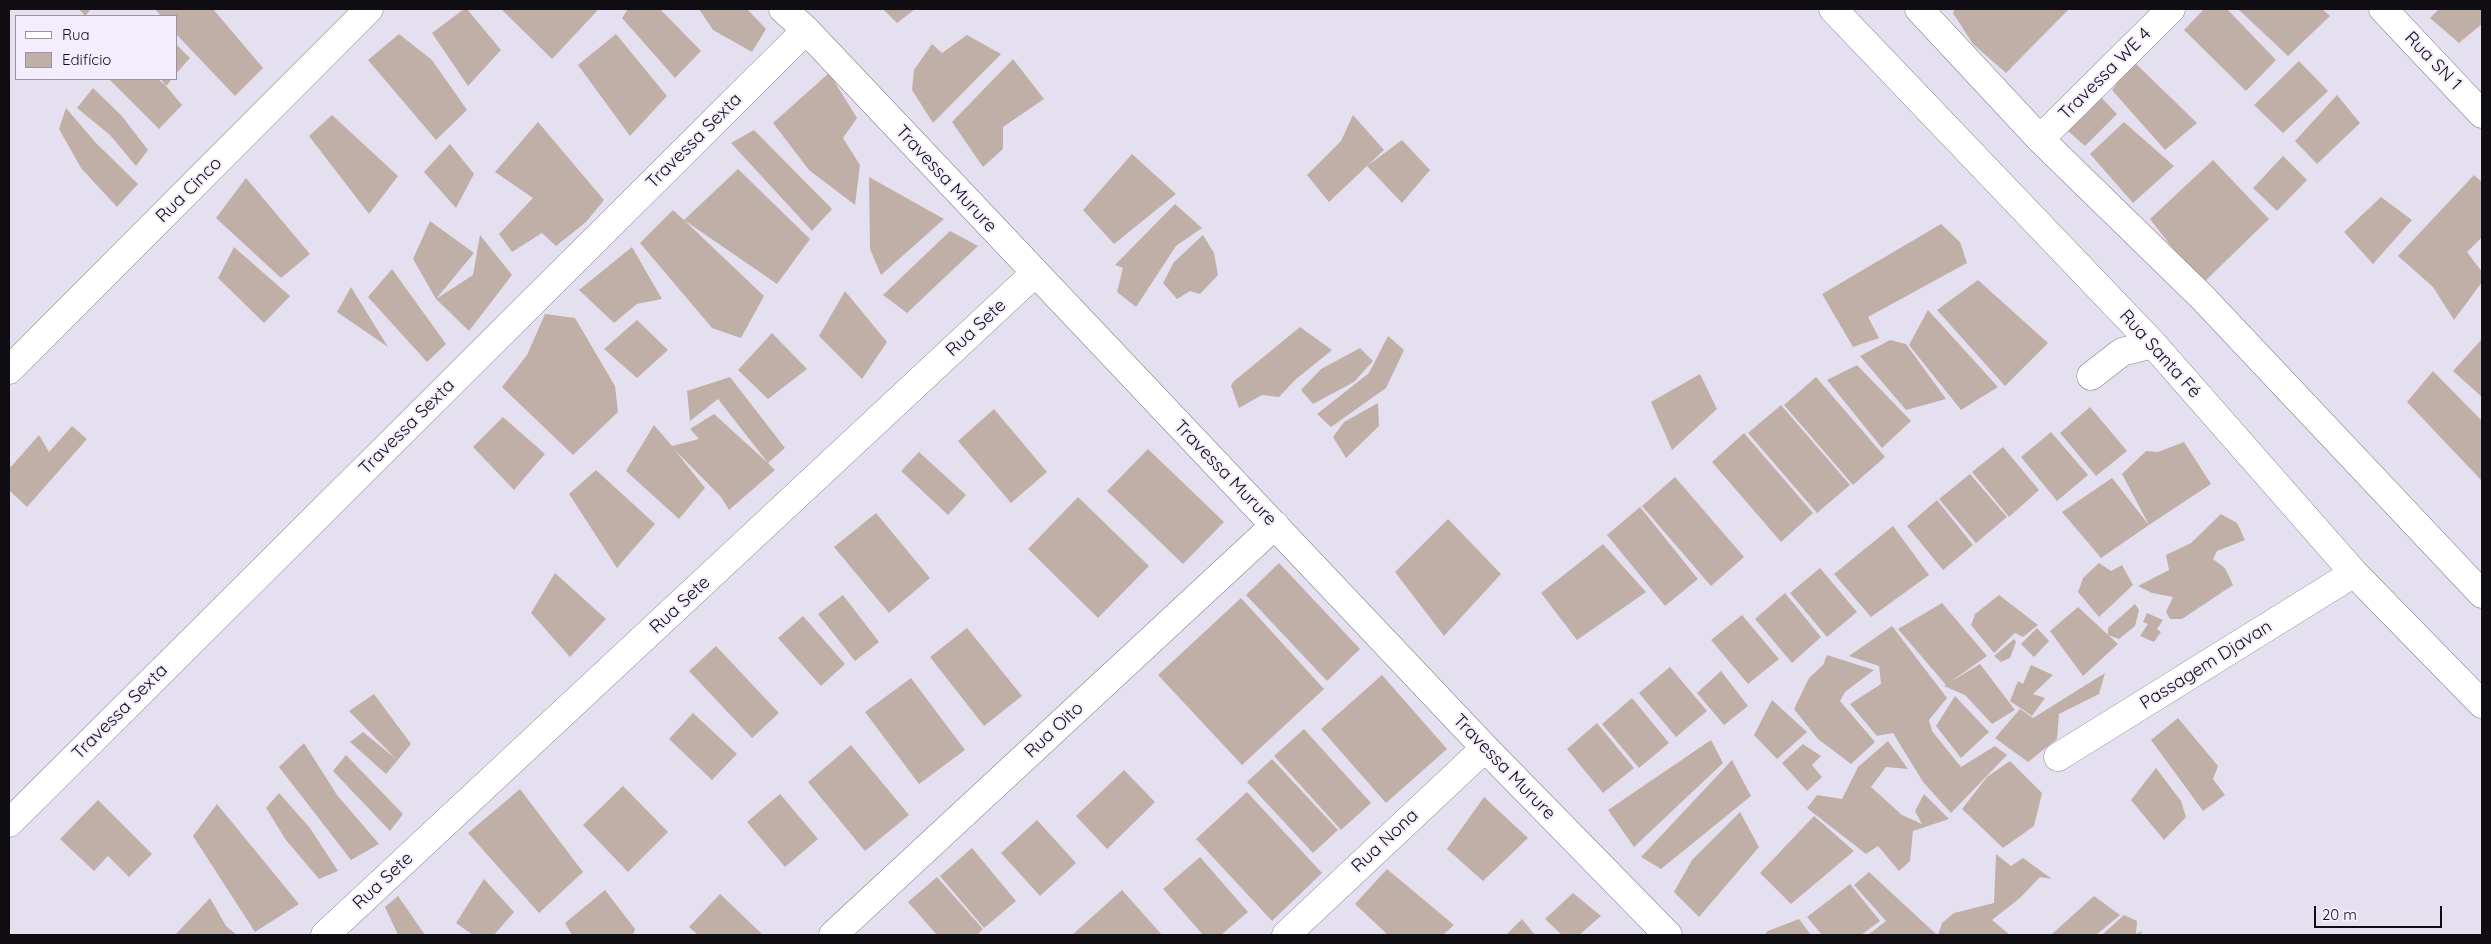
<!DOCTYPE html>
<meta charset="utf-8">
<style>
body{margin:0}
#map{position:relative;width:2491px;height:944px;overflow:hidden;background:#e5e0f0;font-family:Quicksand,sans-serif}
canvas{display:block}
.frame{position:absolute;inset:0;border:10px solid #0f0d12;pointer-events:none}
.legend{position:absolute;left:15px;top:15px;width:162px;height:65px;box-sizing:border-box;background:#f3edfd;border:1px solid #98939f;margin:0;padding:6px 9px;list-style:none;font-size:15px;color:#0f0d12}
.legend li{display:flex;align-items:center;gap:10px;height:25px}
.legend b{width:25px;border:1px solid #98939f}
.scale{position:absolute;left:2314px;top:906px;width:128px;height:22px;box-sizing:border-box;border:2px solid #0f0d12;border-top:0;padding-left:6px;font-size:15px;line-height:18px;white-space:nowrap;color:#0f0d12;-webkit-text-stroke:4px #f3edfd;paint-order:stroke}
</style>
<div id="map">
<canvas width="2491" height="944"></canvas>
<div class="frame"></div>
<ul class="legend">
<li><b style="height:6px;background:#fff"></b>Rua</li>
<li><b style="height:14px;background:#c0afa7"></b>Edifício</li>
</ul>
<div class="scale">20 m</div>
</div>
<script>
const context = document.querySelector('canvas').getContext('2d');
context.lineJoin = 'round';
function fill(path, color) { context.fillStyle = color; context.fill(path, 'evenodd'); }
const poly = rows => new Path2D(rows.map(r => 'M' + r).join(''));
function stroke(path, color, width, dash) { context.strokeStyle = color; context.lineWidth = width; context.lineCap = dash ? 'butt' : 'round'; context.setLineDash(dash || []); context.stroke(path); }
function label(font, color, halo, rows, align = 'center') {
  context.font = font + ' Quicksand,sans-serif'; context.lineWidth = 4; context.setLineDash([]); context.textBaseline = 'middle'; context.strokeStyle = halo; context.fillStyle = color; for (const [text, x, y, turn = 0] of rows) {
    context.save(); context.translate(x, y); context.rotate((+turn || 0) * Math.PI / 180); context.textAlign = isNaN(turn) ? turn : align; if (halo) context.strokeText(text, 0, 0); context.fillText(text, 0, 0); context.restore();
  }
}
const building = poly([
 [79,9,91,9,85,16],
 [159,9,213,9,263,68,235,96,176,34,176,16,161,16,156,10],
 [464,9,467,9,501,50,468,86,432,33],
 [501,9,595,9,597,11,552,59],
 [628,9,660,9,701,51,675,78,622,18],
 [699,9,747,9,766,29,752,52,713,30],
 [883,9,915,9,897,23],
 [1955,9,2069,9,2006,73,1973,44,1953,13],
 [2204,9,2227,9,2276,60,2246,91,2184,30],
 [2238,9,2322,9,2330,16,2288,56],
 [2439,9,2482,9,2482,24,2459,43,2430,18],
 [399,34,432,60,467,110,436,140,368,60],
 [616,34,667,96,630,136,578,65],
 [967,35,1001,54,933,123,912,90,914,70,932,44,942,53],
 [176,44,190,58,176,74],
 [1013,59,1044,99,1003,127,1003,149,983,167,952,122],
 [2133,61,2197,123,2165,150,2112,90],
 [2299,61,2328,91,2283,133,2254,105],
 [829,73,857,118,843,138,860,165,855,205,809,170,773,123],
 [109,79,158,79,166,86,161,79,172,79,166,86,182,105,159,129],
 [93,88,121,115,148,150,136,166,110,135,77,108],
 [2337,95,2360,123,2317,164,2295,141],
 [2100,96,2117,114,2085,146,2067,130],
 [66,108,96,143,138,184,117,207,81,168,59,129],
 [332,115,398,176,369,214,309,136],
 [1353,115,1384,150,1367,166,1402,140,1430,170,1402,203,1367,166,1329,202,1307,175,1341,141],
 [538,122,604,200,586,222,556,246,542,233,512,252,499,234,533,198,495,172],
 [2124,122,2174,166,2133,203,2090,154],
 [754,130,832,209,812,231,731,143],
 [450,144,474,174,456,208,424,172],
 [1132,154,1176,194,1114,244,1083,210],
 [2283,156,2307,180,2277,211,2253,188],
 [2213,160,2269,219,2201,285,2150,219],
 [738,169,810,239,777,284,684,220,764,296,741,338,712,328,640,243,673,210,684,220],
 [2474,175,2482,182,2482,237,2467,252,2482,272,2482,282,2454,320,2433,287,2398,256],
 [869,177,944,219,881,275,870,249],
 [246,178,310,254,281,278,216,218],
 [2381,197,2412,220,2373,264,2344,232],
 [1175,204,1202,228,1176,246,1136,307,1117,292,1123,268,1115,265],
 [430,221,474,253,436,299,413,259],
 [1941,224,1960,242,1967,263,1868,317,1879,338,1853,347,1822,294],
 [950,231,978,246,907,313,883,295],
 [480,235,512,275,469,331,436,299,473,275],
 [1203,235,1214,253,1218,275,1200,294,1190,291,1177,299,1163,283,1174,262],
 [234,247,290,296,264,323,218,278],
 [632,247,662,299,637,304,614,323,579,290],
 [392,269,446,344,427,362,368,297],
 [1978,280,2048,343,2005,386,1937,310],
 [351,287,388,347,337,312],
 [845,291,887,342,862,379,819,336],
 [1928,310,1998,387,1961,410,1909,345],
 [545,314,575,318,615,386,618,412,573,455,502,387,527,355],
 [637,320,668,350,637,378,604,349],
 [1300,327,1332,350,1295,380,1279,397,1262,395,1239,408,1231,386,1233,382],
 [772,333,807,369,768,399,738,370],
 [1388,336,1404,350,1386,388,1331,427,1317,414,1369,373],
 [2482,339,2482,397,2453,371],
 [1890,340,1906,344,1946,399,1906,410,1860,356],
 [1360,348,1373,361,1354,382,1313,404,1301,390,1321,369],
 [1857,365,1911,421,1882,448,1827,380],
 [2433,371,2482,421,2482,481,2407,402],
 [1700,374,1717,409,1672,450,1651,402],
 [730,377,785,448,768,463,775,470,729,510,721,497,674,449,705,488,679,519,626,471,654,425,672,446,699,439,690,429,714,414,768,463,718,399,690,421,687,391],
 [1816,377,1885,457,1853,485,1784,405],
 [1378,403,1379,426,1346,458,1333,437,1344,422],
 [1781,405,1850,485,1817,513,1748,433],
 [2090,407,2127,451,2096,476,2060,433],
 [994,409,1047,472,1011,503,958,441],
 [503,417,545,454,514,490,473,447],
 [72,426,87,439,27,507,9,490,9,469,39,435,49,452],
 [2051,432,2088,475,2057,501,2021,457],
 [1744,433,1813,513,1781,542,1712,462],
 [2184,442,2211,484,2149,525,2122,474,2146,451,2158,452],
 [2003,447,2039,490,2009,517,1972,472],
 [1148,449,1224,522,1183,564,1107,491],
 [919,452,966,495,948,515,901,471],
 [596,470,655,524,617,568,569,494],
 [1970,474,2007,517,1976,543,1939,499],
 [1675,477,1744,557,1711,586,1642,506],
 [2112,478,2149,525,2101,558,2062,512],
 [1078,497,1149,566,1098,618,1028,549],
 [1937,500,1973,545,1943,570,1907,526],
 [1640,507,1698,579,1665,606,1607,535],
 [876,513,930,578,889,613,834,547],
 [2221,514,2237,523,2245,540,2217,551,2213,559,2225,568,2233,585,2182,619,2170,619,2166,612,2173,597,2152,593,2138,586,2169,570,2166,555,2191,543],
 [1448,519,1501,574,1444,636,1395,572],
 [1893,526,1929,575,1871,617,1834,574],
 [1603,544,1646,592,1577,640,1541,593],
 [1279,563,1360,649,1327,681,1246,595],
 [2099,563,2111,571,2122,565,2133,585,2099,617,2078,592,2083,578],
 [1820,568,1857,612,1827,637,1790,593],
 [555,573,606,619,570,657,531,613],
 [1785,593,1821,637,1792,663,1755,619],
 [843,595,879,642,855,661,818,614],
 [1999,595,2038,625,2023,637,2015,633,1994,653,1971,625,1975,614],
 [1241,598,1324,689,1242,765,1158,675],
 [1942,603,1987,656,1950,682,1980,664,2015,710,1992,724,1965,695,1944,686,1946,685,1898,629],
 [2135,604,2139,610,2135,626,2119,639,2108,635,2108,628],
 [2078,607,2118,644,2083,676,2050,631],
 [2147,613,2163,620,2157,629,2161,632,2154,642,2140,636,2148,624,2143,622],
 [1742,615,1779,659,1748,684,1711,640],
 [803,616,845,664,821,686,778,638],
 [1892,626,1947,698,1929,720,1932,731,1961,767,1995,746,2007,755,1951,813,1923,782,1893,733,1877,736,1850,704,1881,684,1879,666,1849,656],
 [967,628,1022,696,984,726,930,657],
 [2037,628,2049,641,2034,657,2021,644],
 [2014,639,2016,642,2010,658,2001,662,1994,656],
 [716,646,779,713,752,738,689,671],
 [1827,655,1874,670,1845,692,1840,701,1875,742,1851,764,1818,739,1794,709,1809,678,1823,665],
 [2031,665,2053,675,2033,694,2045,698,2032,716,2010,701,2018,681,2023,684],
 [1670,667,1707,711,1676,737,1639,693],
 [1721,671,1748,706,1724,725,1697,693],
 [2105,673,2099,694,2059,714,2057,739,2028,762,1995,738,2020,709,2033,718],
 [1382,675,1447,749,1386,803,1321,729],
 [911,678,965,750,919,784,865,712],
 [374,694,411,744,386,774,350,742,363,732,396,759,349,711],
 [1955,696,1989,732,1961,758,1936,726],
 [1632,698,1669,743,1639,768,1602,724],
 [1772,700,1807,732,1777,759,1754,735],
 [693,713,737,754,712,780,669,739],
 [2178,718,2218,766,2213,779,2225,795,2203,811,2151,740],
 [1597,723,1634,768,1603,793,1567,749],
 [1304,729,1371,803,1341,830,1274,756],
 [1711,740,1723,763,1634,847,1608,810],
 [1888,741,1908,769,1886,767,1871,787,1902,815,1922,824,1915,811,1924,794,1949,819,1913,831,1910,861,1899,871,1878,846,1866,854,1807,808,1817,795,1842,799,1858,767],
 [304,743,337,795,379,844,351,860,279,767],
 [1803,744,1821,756,1812,765,1822,777,1807,791,1782,763],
 [851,745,909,815,865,851,808,782],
 [346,755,403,814,390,831,333,771],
 [1272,759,1338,830,1313,853,1247,782],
 [1732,760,1751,796,1661,869,1641,857],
 [2010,761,2042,793,2034,826,2003,848,1962,809,1987,777],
 [2156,768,2181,801,2186,817,2164,840,2131,800],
 [1124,770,1155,802,1107,849,1076,816],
 [623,786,668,832,628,872,583,825],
 [520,789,583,872,539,913,468,833],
 [1247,792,1322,873,1272,921,1196,839],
 [279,793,310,828,338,871,319,879,286,840,266,808],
 [780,794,818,839,785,867,747,822],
 [1484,797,1528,838,1483,881,1447,849],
 [98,800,152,854,129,877,108,856,94,871,60,839],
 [217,804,299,904,255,932,193,836],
 [1740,812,1759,847,1699,917,1674,892,1692,860],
 [1814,816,1854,851,1791,904,1760,873],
 [1037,820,1076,863,1040,896,1001,853],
 [972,848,1016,901,984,928,940,876],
 [1996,854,2011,866,2023,858,2052,879,2040,877,2020,898,1992,920,2010,935,1938,935,1942,923,1954,913,1994,903],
 [1200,857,1248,912,1221,935,1203,935,1163,889],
 [1387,869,1454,925,1443,935,1388,935,1355,904],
 [1869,872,1937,935,1868,935,1886,921,1854,885],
 [937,877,983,929,977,935,937,935,908,902],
 [484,879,514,912,494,935,473,935,456,923],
 [1850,884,1880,921,1861,935,1822,935,1807,917],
 [605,890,635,929,633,935,572,935,565,923],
 [1122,890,1162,935,1072,935],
 [1573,893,1601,916,1579,935,1562,935,1545,919],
 [720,894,740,913,763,935,698,935,689,927],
 [398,896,425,935,398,935,385,907],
 [2094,896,2120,915,2096,935,2051,935],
 [210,898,226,926,237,935,175,935],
 [2124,915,2137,921,2136,934,2143,931,2139,935,2102,935],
 [1522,919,1535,935,1506,935],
 [1799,919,1811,935,1764,935,1768,931]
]);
const minor = poly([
 [783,9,806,30,1485,748,1668,935],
 [1833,9,2153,344,2354,573,2482,704],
 [1919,9,2040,139,2202,297,2482,594],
 [2383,9,2482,114],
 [2040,139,2171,9],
 [9,370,369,9],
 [2091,376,2122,352,2153,344],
 [2058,757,2354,573],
 [9,823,806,30],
 [325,935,1034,274],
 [833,935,1275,525],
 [1286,935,1485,748]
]);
const streetNames = [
 ["Rua SN 1",2433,61,46],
 ["Travessa WE 4",2105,74,-45],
 ["Travessa Sexta",694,141,-45],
 ["Travessa Murure",946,179,47],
 ["Rua Cinco",189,190,-45],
 ["Rua Sete",976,328,-43],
 ["Rua Santa Fé",2160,354,48],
 ["Travessa Sexta",407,427,-45],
 ["Travessa Murure",1225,473,46],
 ["Rua Sete",680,605,-43],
 ["Passagem Djavan",2206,665,-32],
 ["Travessa Sexta",120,712,-45],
 ["Rua Oito",1054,730,-43],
 ["Travessa Murure",1504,767,46],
 ["Rua Nona",1385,841,-43],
 ["Rua Sete",383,881,-43]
];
fill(building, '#c0afa7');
stroke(minor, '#847f8e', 29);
stroke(minor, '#fff', 28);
label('18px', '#0f0d12', '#f3edfd', streetNames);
</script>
